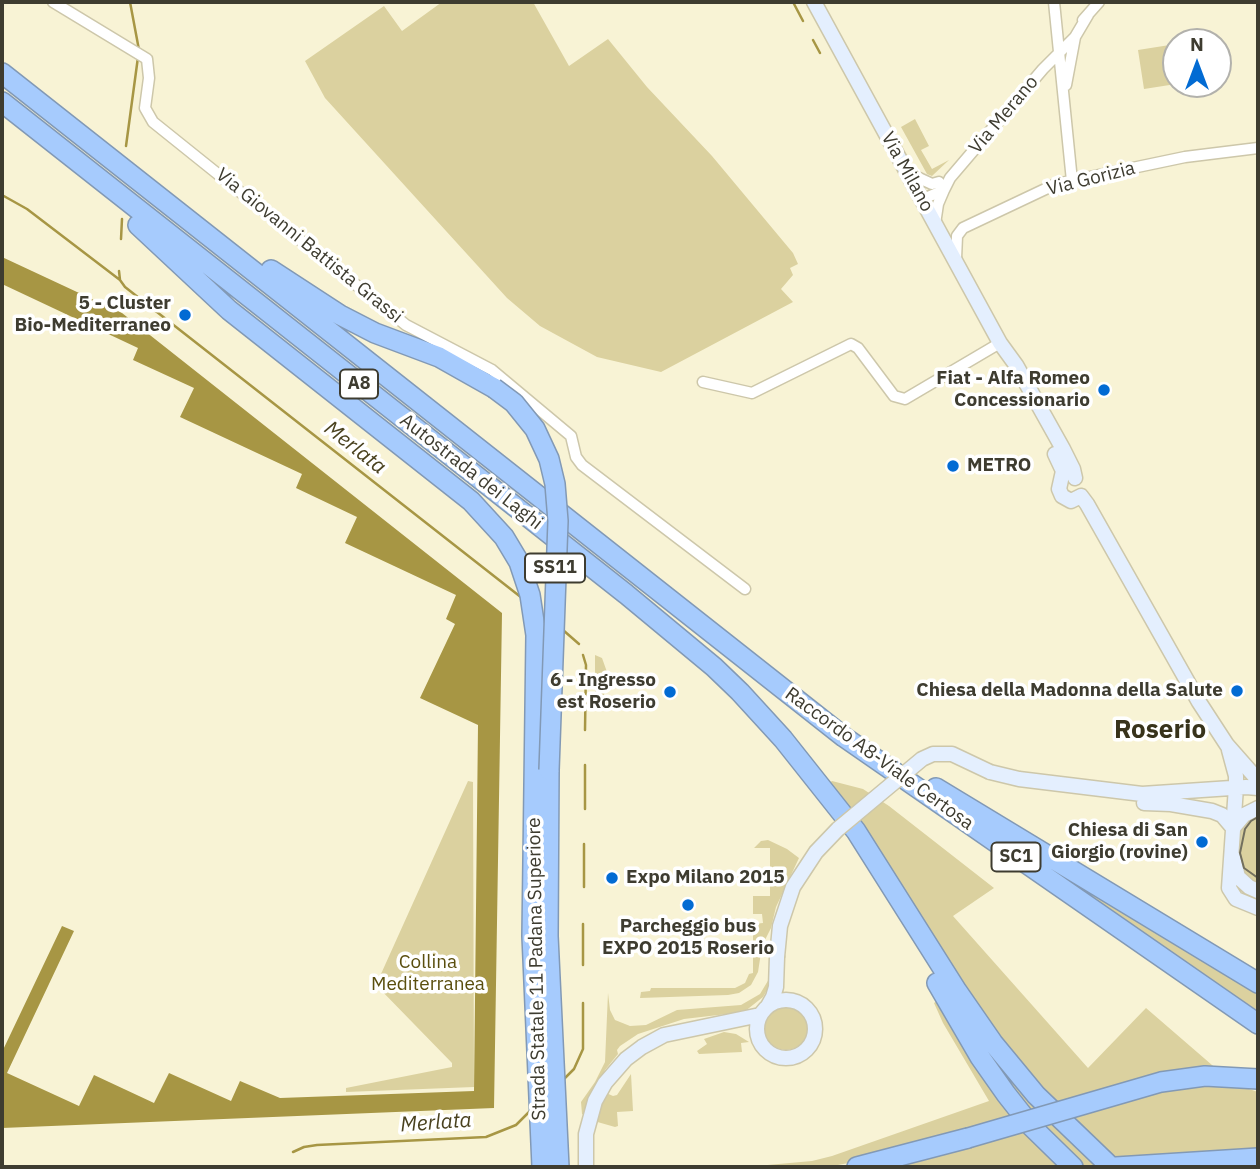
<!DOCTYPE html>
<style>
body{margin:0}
#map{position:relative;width:1260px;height:1169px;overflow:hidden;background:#f8f3d5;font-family:"IBM Plex Sans",sans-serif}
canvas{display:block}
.frame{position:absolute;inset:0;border:4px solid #3e3c30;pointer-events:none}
.north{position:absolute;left:1162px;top:28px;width:70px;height:70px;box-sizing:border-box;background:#fff;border:2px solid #b2b1ac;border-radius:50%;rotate:0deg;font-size:19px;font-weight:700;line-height:28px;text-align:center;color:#3e3c30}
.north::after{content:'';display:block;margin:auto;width:24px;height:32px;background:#026bd3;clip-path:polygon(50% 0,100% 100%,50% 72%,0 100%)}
</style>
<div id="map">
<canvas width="1260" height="1169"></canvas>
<div class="frame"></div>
<div class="north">N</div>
</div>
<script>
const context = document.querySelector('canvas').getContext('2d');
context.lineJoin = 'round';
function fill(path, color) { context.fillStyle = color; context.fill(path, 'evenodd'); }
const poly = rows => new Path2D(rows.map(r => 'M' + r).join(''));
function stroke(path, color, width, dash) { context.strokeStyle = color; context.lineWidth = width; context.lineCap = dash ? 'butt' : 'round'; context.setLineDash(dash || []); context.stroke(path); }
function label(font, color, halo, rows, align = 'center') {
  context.font = font + ' "IBM Plex Sans",sans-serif'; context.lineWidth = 7; context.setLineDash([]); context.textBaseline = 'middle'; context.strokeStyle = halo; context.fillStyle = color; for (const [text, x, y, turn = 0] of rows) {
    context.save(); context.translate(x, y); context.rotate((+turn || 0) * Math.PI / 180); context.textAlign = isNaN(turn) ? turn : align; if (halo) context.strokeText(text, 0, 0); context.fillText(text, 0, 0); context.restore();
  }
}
const green = poly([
 [442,2,533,2,569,66,608,39,647,87,712,156,793,253,798,264,790,268,793,275,781,289,793,302,661,372,597,357,540,326,507,298,325,98,305,61,384,6,402,31],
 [1176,44,1176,84,1144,89,1138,50],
 [915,119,929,146,921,150,932,169,949,160,932,176,927,174,901,127],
 [595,655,602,658,607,672,617,678,623,678,606,689,601,704,595,704],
 [468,781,473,782,474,1087,346,1092,346,1088,452,1067,452,1063,376,985],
 [832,781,863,789,889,806,994,888,953,916,1088,1068,1146,1008,1234,1084,1258,1092,1258,1153,1120,1167,1015,1062,829,783],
 [1258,812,1258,883,1243,873,1236,861,1238,835,1242,825],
 [977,817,1258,987,1258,1015],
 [768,840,787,849,799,858,776,907,771,928,762,946,758,972,751,985,739,993,728,995,640,998,641,992,650,991,651,988,735,988,745,983,749,974,753,973,753,924,763,923,762,914,753,914,753,896,770,896,770,848,754,848,761,841],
 [769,979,770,985,763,997,744,1012,684,1019,638,1034,620,1046,617,1050,618,1054,605,1070,599,1084,604,1092,613,1096,617,1095,631,1074,633,1111,617,1112,618,1126,615,1127,594,1121,582,1114,581,1102,595,1082,605,1062,608,993,610,1010,615,1020,630,1026,646,1025,677,1010,741,1005,760,994],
 [937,1001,992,1091,1011,1116,1059,1167,879,1167,881,1157,827,1167,745,1167,812,1161,832,1156,989,1101,943,1023,934,1003],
 '764 1028a22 22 0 1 1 44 0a22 22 0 1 1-44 0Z',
 [724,1032,736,1034,749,1042,741,1043,742,1052,699,1054,697,1051,707,1044,704,1039],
 [978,1035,1100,1167,1083,1167,1068,1153,1008,1089]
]);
const water = poly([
 [2,257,122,313,502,613,494,1108,2,1128,2,1052,62,926,74,931,7,1073,79,1106,94,1075,154,1103,169,1073,231,1101,240,1081,280,1098,474,1091,478,725,420,698,455,624,446,619,456,595,345,543,357,517,296,488,302,474,180,417,194,388,133,360,138,348,2,284]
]);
const stream = poly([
 [130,2,139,50],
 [793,2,803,21],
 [813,40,820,53],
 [126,146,138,57],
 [2,195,27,209,120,280],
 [121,239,122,219],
 [119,271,120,280,125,287,522,598],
 [563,630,579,644],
 [583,655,586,665,585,730],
 [585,809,585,765],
 [584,887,584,844],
 [583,965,583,924],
 [563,1080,574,1069,583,1049,583,1003],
 [293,1152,304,1147,317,1145,486,1137,516,1125,530,1111]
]);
const street = poly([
 [53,2,147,59,149,78,145,108,153,122,406,325,492,370,571,436,576,457,582,465,745,589],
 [1054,2,1072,181],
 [1083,20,1099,2],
 [1066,85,1075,37],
 [908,173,932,184,939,182],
 [923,199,944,190,950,178,1043,69,1075,37,1088,15],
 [935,224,938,204,944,190],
 [956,259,957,236,963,228,1056,184,1185,157,1258,148],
 [703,382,752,393,851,344,858,348,894,396,905,399,1000,343]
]);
const secondary = poly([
 [814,2,1000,343,1016,365,1063,449,1073,469,1075,478],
 [1055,454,1063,471,1059,489,1062,496,1071,501,1081,496],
 [1081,496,1087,504,1199,702,1227,745,1258,780],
 [1229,750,1236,776,1236,787,1229,888,1236,899,1258,908],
 [990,772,1019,779,1142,794,1246,787,1258,788],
 [1144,803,1171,804,1212,811,1222,815,1233,828],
 [1233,828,1244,815,1258,808],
 [1233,857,1238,877,1249,887,1258,891],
 '757 1029a29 29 0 1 1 58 0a29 29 0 1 1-58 0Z',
 [768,1006,773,997,776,987,777,957],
 [586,1167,586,1134,595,1101,605,1083,626,1059,642,1047,664,1035,760,1015]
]);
const highway = poly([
 [2,73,844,737,1258,1024],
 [2,102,626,594,714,667,740,692,783,739,856,831,957,991,993,1043,1036,1095,1111,1167],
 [138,225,229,310,471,501,504,537,519,562,530,595,536,635,532,936,542,1167],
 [271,270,340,315,375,333,439,357,494,388],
 [549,770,548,936,559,1167],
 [936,788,1258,983],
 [937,983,980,1057,1006,1094,1032,1127,1073,1167],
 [857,1167,968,1138],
 [1116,1167,1258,1158]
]);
const tram = poly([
 [1258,817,1251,821,1245,829,1240,853,1244,868,1258,878]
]);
const secondaryBridge = poly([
 [777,957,780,926,793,887,816,852,838,829,922,759,933,754,952,754,990,772]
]);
const highwayBridge = poly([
 [494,388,514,403,535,429,549,459,555,484,558,521,549,770],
 [968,1138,1161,1082,1205,1076,1258,1079]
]);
const markers = [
 [185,315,7,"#026bd3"],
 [1104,390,7,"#026bd3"],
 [953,466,7,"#026bd3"],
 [1237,691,7,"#026bd3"],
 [670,692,7,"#026bd3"],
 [1202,842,7,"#026bd3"],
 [612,878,7,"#026bd3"],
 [688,905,7,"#026bd3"]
];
const shields = [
 [359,384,38],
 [555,568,60],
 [1016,857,49]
];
const shieldNames = [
 ["A8",359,384],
 ["SS11",555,568],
 ["SC1",1016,857]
];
const streetNames = [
 ["Via Merano",1004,115,-50],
 ["Via Milano",907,172,61],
 ["Via Gorizia",1091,179,-14],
 ["Via Giovanni Battista Grassi",309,246,39],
 ["Autostrada dei Laghi",471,472,38],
 ["Raccordo A8-Viale Certosa",879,759,36],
 ["Strada Statale 11 Padana Superiore",537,969,-91]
];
const poiNames = [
 ["5 - Cluster",171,304],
 ["Bio-Mediterraneo",171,326],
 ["Fiat - Alfa Romeo",1090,379],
 ["Concessionario",1090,401],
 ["METRO",967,466,"left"],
 ["6 - Ingresso",656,681],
 ["est Roserio",656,703],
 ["Chiesa della Madonna della Salute",1223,691],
 ["Chiesa di San",1188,831],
 ["Giorgio (rovine)",1188,853],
 ["Expo Milano 2015",626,878,"left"],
 ["Parcheggio bus",688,927,"center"],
 ["EXPO 2015 Roserio",688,949,"center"]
];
const parkNames = [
 ["Collina",428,963],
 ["Mediterranea",428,985]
];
const waterNames = [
 ["Merlata",355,448,38],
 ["Merlata",436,1123,-4]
];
const districtNames = [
 ["Roserio",1160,730]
];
fill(green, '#dbd19f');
fill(water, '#a79644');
stroke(stream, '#a79644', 2.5);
stroke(street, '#cdc7aa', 13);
stroke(secondary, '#cdc7aa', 17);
stroke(highway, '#8299b5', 22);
stroke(street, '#fff', 10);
stroke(secondary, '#e4effe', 14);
stroke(highway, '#a6cbfd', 19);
stroke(tram, '#726f5e', 2);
stroke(secondaryBridge, '#cdc7aa', 17, []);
stroke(highwayBridge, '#8299b5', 22, []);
stroke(secondaryBridge, '#e4effe', 14);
stroke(highwayBridge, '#a6cbfd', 19);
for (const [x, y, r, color] of markers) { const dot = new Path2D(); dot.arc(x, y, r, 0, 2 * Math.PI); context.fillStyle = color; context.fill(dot); stroke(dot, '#fff', 2.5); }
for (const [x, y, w] of shields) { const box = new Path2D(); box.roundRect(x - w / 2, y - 14.5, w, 29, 5); context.fillStyle = '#fff'; context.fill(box); stroke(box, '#3e3c30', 2); }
label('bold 18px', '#3e3c30', null, shieldNames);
label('19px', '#3e3c30', '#fff', streetNames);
label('bold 19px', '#3e3c30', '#fff', poiNames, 'right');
label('19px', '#5a4e0e', '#fff', parkNames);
label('italic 21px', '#4a421f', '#fff', waterNames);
label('bold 26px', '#38331b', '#fff', districtNames);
</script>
